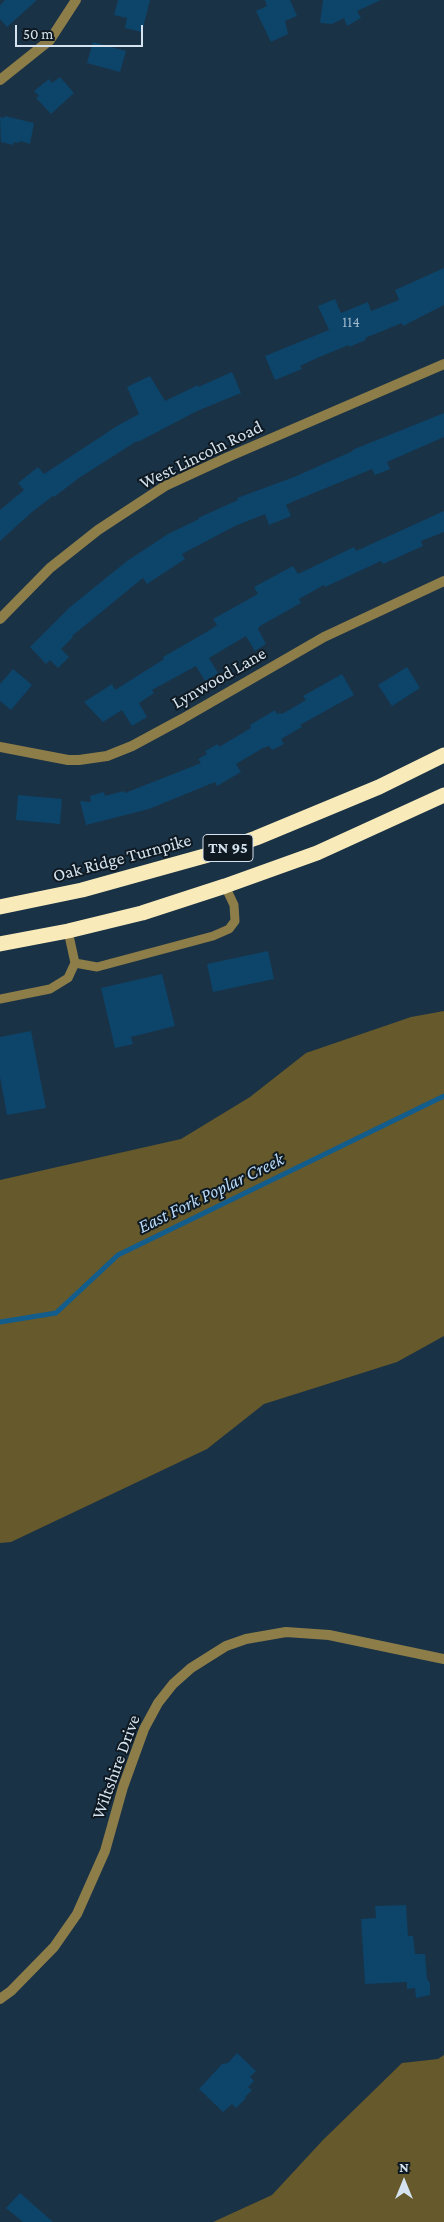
<!DOCTYPE html>
<style>
body{margin:0}
#map{position:relative;width:444px;height:2222px;overflow:hidden;background:#1a3246;font-family:"Crimson Pro",serif}
canvas{display:block}
.north{position:absolute;left:379px;top:2157px;width:50px;height:50px;-webkit-text-stroke:4px #0f1922;paint-order:stroke;rotate:0deg;font-size:14px;font-weight:700;line-height:20px;text-align:center;color:#d4e3ef}
.north::after{content:'';display:block;margin:auto;width:18px;height:22px;background:#d4e3ef;clip-path:polygon(50% 0,100% 100%,50% 72%,0 100%)}
.scale{position:absolute;left:15px;top:25px;width:128px;height:22px;box-sizing:border-box;border:2px solid #d4e3ef;border-top:0;padding-left:6px;font-size:15px;line-height:18px;white-space:nowrap;color:#d4e3ef;-webkit-text-stroke:4px #0f1922;paint-order:stroke}
</style>
<div id="map">
<canvas width="444" height="2222"></canvas>
<div class="north">N</div>
<div class="scale">50 m</div>
</div>
<script>
const context = document.querySelector('canvas').getContext('2d');
context.lineJoin = 'round';
function fill(path, color) { context.fillStyle = color; context.fill(path, 'evenodd'); }
const poly = rows => new Path2D(rows.map(r => 'M' + r).join(''));
function stroke(path, color, width, dash) { context.strokeStyle = color; context.lineWidth = width; context.lineCap = dash ? 'butt' : 'round'; context.setLineDash(dash || []); context.stroke(path); }
function label(font, color, halo, rows, align = 'center') {
  context.font = font + ' "Crimson Pro",serif'; context.lineWidth = 4; context.setLineDash([]); context.textBaseline = 'middle'; context.strokeStyle = halo; context.fillStyle = color; for (const [text, x, y, turn = 0] of rows) {
    context.save(); context.translate(x, y); context.rotate((+turn || 0) * Math.PI / 180); context.textAlign = isNaN(turn) ? turn : align; if (halo) context.strokeText(text, 0, 0); context.fillText(text, 0, 0); context.restore();
  }
}
const green = poly([
 [444,1011,444,1336,397,1362,264,1404,207,1449,11,1542,0,1543,0,1180,181,1139,250,1097,306,1053,411,1017],
 [444,2055,444,2222,213,2222,272,2195,323,2140,402,2063,438,2059]
]);
const stream = poly([
 [0,1322,56,1313,118,1255,444,1096]
]);
const building = poly([
 [5,0,37,0,7,27,0,19,0,5],
 [118,0,150,0,142,32,125,28,127,18,114,15],
 [265,0,290,0,297,16,285,21,288,34,271,42,256,11,267,6],
 [323,0,381,0,357,11,361,18,347,26,344,18,332,24,320,23],
 [93,42,126,51,120,72,87,63],
 [60,77,74,93,51,114,36,98,39,96,34,91,49,79,52,83],
 [5,116,34,123,30,144,20,141,19,143,14,142,13,145,1,142,0,117,4,118],
 [444,268,444,305,403,326,402,323,365,338,366,340,349,347,349,345,317,358,300,366,302,369,275,380,265,356,329,330,318,306,335,299,341,313,368,302,371,311,399,300,395,290],
 [232,372,241,393,197,411,138,442,137,441,79,478,54,497,53,496,32,512,0,541,0,510,24,490,18,483,38,467,44,474,117,426,139,414,127,387,150,376,165,401,198,385,198,387],
 [444,413,444,437,387,462,390,469,375,475,372,469,292,502,286,505,291,516,269,525,265,514,235,526,182,554,185,559,147,584,143,578,72,636,73,637,61,649,69,657,58,668,50,660,46,664,30,647,70,607,127,561,168,534,199,519,198,518,238,500,237,498,294,477,353,451,352,450],
 [444,511,444,532,421,541,423,546,383,564,381,561,325,587,324,585,299,599,301,603,260,626,258,629,266,644,255,651,246,636,209,658,218,673,205,681,196,666,152,690,154,693,139,703,147,717,132,726,122,710,103,722,84,702,112,684,115,690,164,659,163,657,210,630,217,625,213,619,258,594,254,587,293,566,298,574,354,547,356,551],
 [407,667,420,688,392,706,378,685],
 [13,669,32,685,11,710,0,701,0,684],
 [342,674,354,695,300,725,302,727,281,739,284,744,272,750,269,746,263,748,236,764,241,772,217,786,215,782,149,809,86,825,80,801,91,802,90,796,104,792,105,796,124,791,125,793,201,763,198,759,207,754,205,751,218,744,219,747,251,728,250,725,275,710,277,714,280,713,282,714,306,700,303,696],
 [18,795,62,799,60,824,16,820],
 [268,951,274,979,213,992,207,964],
 [162,974,175,1026,131,1037,133,1044,115,1048,101,988],
 [31,1031,46,1108,7,1115,0,1077,0,1037],
 [406,1905,408,1936,413,1936,415,1954,425,1954,427,1979,430,1983,430,1995,416,1998,415,1988,407,1989,407,1982,365,1984,361,1919,376,1918,375,1906],
 [237,2053,256,2071,250,2077,254,2081,248,2087,252,2090,245,2097,246,2098,236,2108,232,2104,223,2112,199,2089,222,2064,228,2063],
 [20,2193,53,2222,23,2222,6,2208]
]);
const lane = poly([
 [68,931,75,963],
 [0,999,50,989,68,978,75,963,97,967,213,936,229,929,235,921,234,905,225,886]
]);
const street = poly([
 [0,80,50,40,76,0],
 [0,619,50,568,98,530,165,486,228,457,444,364],
 [0,747,68,760,79,760,107,756,132,746,182,719,324,637,444,581],
 [0,1999,11,1991,54,1947,77,1914,105,1851,123,1787,144,1729,158,1703,173,1684,191,1668,226,1646,246,1639,286,1632,329,1635,444,1659]
]);
const highway = poly([
 [0,907,82,890,208,855,256,838,379,787,444,755],
 [0,944,68,931,142,913,225,886,317,853,444,795]
]);
const numberNames = [
 ["114",351,322]
];
const shields = [
 [228,848,50]
];
const shieldNames = [
 ["TN 95",228,848]
];
const streetNames = [
 ["West Lincoln Road",201,455,-26],
 ["Lynwood Lane",219,678,-30],
 ["Oak Ridge Turnpike",122,858,-15],
 ["Wiltshire Drive",116,1767,-70]
];
const waterNames = [
 ["East Fork Poplar Creek",211,1193,-26]
];
fill(green, '#66592b');
stroke(stream, '#135d8d', 5);
fill(building, '#0d4469');
stroke(lane, '#8d7d49', 9);
stroke(street, '#8d7d49', 10);
stroke(highway, '#f9ebb9', 15);
label('15px', '#a2bbce', null, numberNames);
for (const [x, y, w] of shields) { const box = new Path2D(); box.roundRect(x - w / 2, y - 13.5, w, 27, 4); context.fillStyle = '#0f1922'; context.fill(box); stroke(box, '#d4e3ef', 1); }
label('bold 16px', '#d4e3ef', null, shieldNames);
label('18px', '#d4e3ef', '#0f1922', streetNames);
label('italic 19px', '#b7d9f6', '#0f1922', waterNames);
</script>
